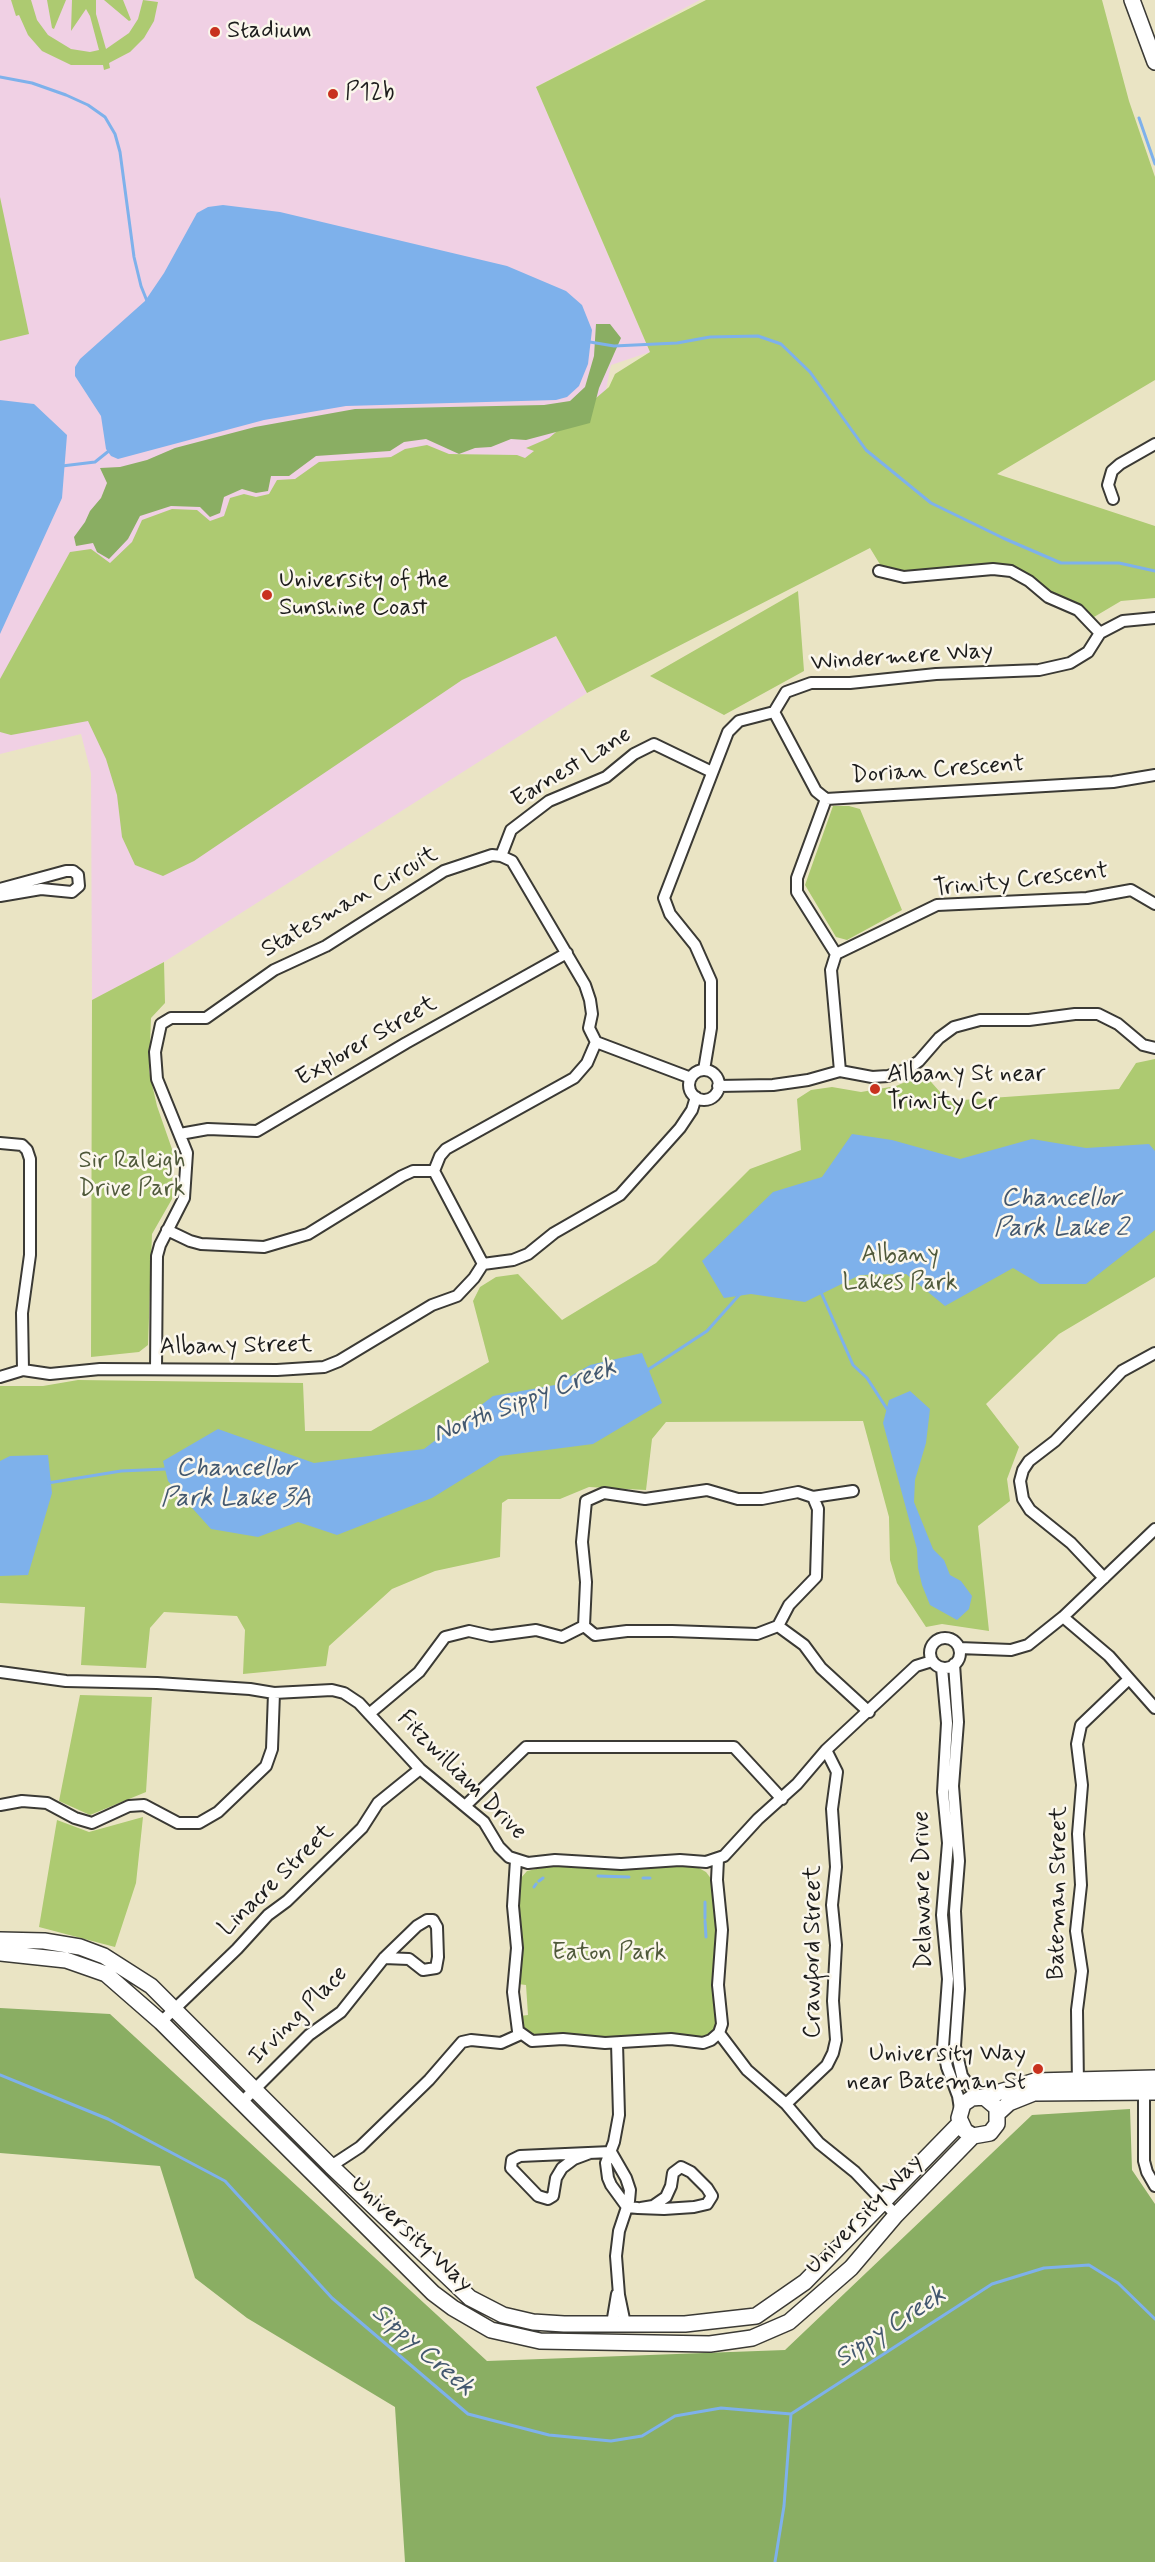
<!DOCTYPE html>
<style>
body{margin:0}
canvas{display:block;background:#eae4c4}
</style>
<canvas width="1155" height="2562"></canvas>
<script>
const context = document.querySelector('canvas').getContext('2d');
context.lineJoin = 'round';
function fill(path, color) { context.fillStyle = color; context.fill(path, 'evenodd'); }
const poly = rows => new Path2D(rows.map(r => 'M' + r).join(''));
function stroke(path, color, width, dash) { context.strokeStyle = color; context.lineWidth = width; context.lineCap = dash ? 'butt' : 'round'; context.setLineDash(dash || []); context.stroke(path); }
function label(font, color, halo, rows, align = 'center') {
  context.font = font + ' Mynerve,sans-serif'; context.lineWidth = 5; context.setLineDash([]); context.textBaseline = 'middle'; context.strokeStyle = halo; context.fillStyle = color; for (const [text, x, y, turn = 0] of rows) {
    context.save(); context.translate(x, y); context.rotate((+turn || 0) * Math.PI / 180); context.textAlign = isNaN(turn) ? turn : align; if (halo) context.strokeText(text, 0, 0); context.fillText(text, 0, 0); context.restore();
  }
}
const built = poly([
 [0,0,700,0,536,87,650,352,611,365,603,404,479,498,587,693,164,962,92,1000,91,773,81,734,0,754]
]);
const green = poly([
 [11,0,31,0,37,20,48,35,71,49,90,52,99,50,90,16,86,9,71,31,72,0,96,0,96,14,106,49,129,33,138,19,143,0,158,2,154,21,144,38,130,52,109,63,110,68,104,70,103,65,71,65,42,51,28,35,19,15,16,16],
 [47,0,66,0,54,29,52,28],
 [104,0,123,0,131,20,129,21],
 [706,0,1102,0,1129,101,1155,177,1155,380,997,474,1155,526,1155,598,1121,601,1094,617,1080,606,1046,590,1025,572,1009,565,996,564,900,572,881,566,870,548,587,693,556,636,462,680,194,861,163,876,135,865,122,837,117,795,106,759,88,721,11,735,0,732,0,679,70,552,91,549,110,563,132,542,142,520,172,509,197,510,210,521,224,516,230,498,244,494,256,497,269,494,277,480,295,479,319,462,391,457,405,449,427,445,449,454,517,455,525,458,534,451,526,448,549,438,609,387,615,374,650,352,536,87],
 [0,197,29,334,0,341],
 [798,591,804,671,724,715,650,676],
 [833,806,849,806,860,809,902,910,847,940,836,937,805,885],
 [164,962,165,1003,151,1018,149,1071,157,1106,173,1152,172,1199,152,1234,148,1345,139,1352,91,1357,92,1000],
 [1155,1059,1155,1277,1059,1334,986,1404,1019,1447,1007,1479,1010,1501,978,1526,989,1631,942,1624,926,1627,897,1583,890,1560,889,1517,863,1421,666,1422,652,1439,646,1490,589,1487,560,1499,508,1499,502,1503,500,1557,435,1571,392,1589,329,1646,326,1666,243,1674,245,1630,237,1616,164,1612,150,1628,146,1668,81,1665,85,1607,0,1603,0,1386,43,1386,78,1380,303,1383,305,1431,371,1431,489,1362,473,1301,480,1287,496,1277,518,1274,562,1320,656,1263,750,1169,801,1150,797,1099,811,1090,832,1087,861,1092,896,1086,924,1074,948,1101,1119,1089,1136,1063],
 [80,1695,152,1697,146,1792,90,1815,59,1801],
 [143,1817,136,1883,115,1947,39,1927,57,1820,89,1832],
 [551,1866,623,1870,681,1866,697,1867,706,1872,712,1880,716,1912,713,1983,717,2023,715,2030,708,2037,702,2038,616,2038,534,2036,523,2030,520,2016,528,2015,526,1985,518,1984,522,1953,518,1915,519,1886,521,1878,527,1871]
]);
const forest = poly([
 [596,324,610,324,621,338,599,388,590,423,526,440,511,439,491,447,475,448,459,454,426,439,404,442,390,451,316,456,289,476,271,476,268,491,256,493,242,489,224,497,220,513,210,517,200,507,171,506,140,516,128,539,109,559,97,552,93,543,76,546,74,537,85,522,90,511,101,498,107,483,100,468,120,467,147,460,175,448,255,427,355,409,544,405,570,401,585,387,594,356],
 [0,2008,110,2014,487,2361,785,2350,1032,2115,1130,2109,1132,2170,1155,2204,1155,2562,405,2562,395,2407,247,2318,195,2278,160,2166,0,2153]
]);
const water = poly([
 [223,205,280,212,507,266,566,291,582,305,592,330,588,364,579,386,567,397,556,400,346,406,264,420,118,459,111,456,106,449,101,416,75,376,75,367,80,359,145,301,164,273,197,213,208,207],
 [0,400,34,404,67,435,62,498,0,634],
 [852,1134,892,1140,960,1159,1032,1139,1086,1148,1149,1144,1155,1151,1155,1230,1086,1284,1040,1284,1013,1268,945,1306,906,1274,860,1275,805,1302,751,1294,724,1298,702,1261,773,1192,822,1177],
 [642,1353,662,1403,593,1444,500,1456,432,1498,337,1535,298,1522,258,1537,211,1529,168,1481,163,1461,218,1429,314,1463,424,1449,493,1396,555,1385,590,1365],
 [910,1391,930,1409,926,1443,915,1480,914,1502,933,1549,944,1560,950,1575,961,1581,972,1596,969,1609,957,1620,930,1605,922,1585,918,1568,917,1549,883,1423,889,1400],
 [48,1455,52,1493,28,1575,0,1576,0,1461,10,1456]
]);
const stream = poly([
 [0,77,32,83,66,95,88,105,105,117,115,134,120,152,134,257,141,286,147,301],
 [1139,118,1155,164],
 [590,342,614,346,677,343,710,337,758,336,781,344,810,372,866,450,931,503,1003,538,1061,563,1119,563,1155,571],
 [62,466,95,462,110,450],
 [820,1290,853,1365,867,1378,887,1409],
 [646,1371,707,1331,740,1294],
 [48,1483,121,1471,166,1469],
 [598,1876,629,1877],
 [643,1878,650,1878],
 [539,1881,543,1878],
 [534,1887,536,1884],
 [705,1918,705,1902],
 [705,1921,706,1937],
 [0,2075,108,2119,225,2181,332,2298,468,2414,549,2435,611,2441,642,2436,675,2416,721,2408,791,2414,992,2284,1044,2268,1089,2265,1118,2283,1155,2319],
 [775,2562,784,2506,791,2414]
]);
const street = poly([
 [1113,499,1108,485,1112,471,1120,464,1155,444],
 [879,571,904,577,993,569,1011,571,1029,581,1048,597,1078,610,1100,633],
 [774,712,816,791,826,799,1113,782,1155,775],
 [826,799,797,878,797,892,836,954],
 [501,856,511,830,549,801,606,777,634,754,654,744,712,772],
 [0,889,66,871,73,871,78,875,79,886,72,892,41,889,0,896],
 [596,1042,691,1078],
 [704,1070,711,1028,711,981,695,945,670,914,664,898,728,732,739,721,774,712,786,692,811,683,850,683,936,674,1039,670,1070,663,1088,652,1100,633,1123,621,1155,618],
 '689 1085a15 15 0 1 1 30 0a15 15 0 1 1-30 0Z',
 [840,1071,831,970,836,954,937,905,1087,898,1131,890,1155,904],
 [718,1086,773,1085,808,1080,840,1071,872,1077,888,1076,908,1069,919,1061,939,1038,954,1027,980,1020,1029,1020,1075,1014,1098,1014,1118,1024,1143,1045,1155,1048],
 [180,1134,208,1129,257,1131,406,1043,567,953],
 [0,1143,22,1145,27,1150,30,1159,30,1255,22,1313,23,1370],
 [434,1171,483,1264],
 [156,1369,157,1256,160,1245,184,1198,187,1153,157,1079,155,1052,161,1024,171,1018,206,1018,274,970,326,946,444,871,492,855,501,856,512,861,585,985,590,1000,592,1014,589,1028,596,1042,587,1063,574,1078,446,1149,440,1156,434,1171,413,1171,402,1176,308,1234,264,1247,201,1244,190,1241,167,1230],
 [0,1377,23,1370,50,1374,100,1369,277,1370,324,1367,339,1361,432,1305,457,1296,474,1278,483,1264,513,1260,528,1254,554,1233,620,1195,680,1128,692,1110,696,1097],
 [813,1497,853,1491],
 [1104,1578,1071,1543,1030,1510,1023,1499,1020,1481,1023,1470,1029,1461,1055,1441,1122,1371,1155,1353],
 [1063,1617,1109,1656,1155,1708],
 [584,1626,586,1582,582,1542,586,1501,604,1493,645,1499,707,1490,738,1499,762,1499,798,1492,813,1497,818,1509,816,1577,789,1605,778,1626],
 [584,1626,595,1635,627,1631,672,1631,757,1634,778,1626],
 [778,1626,804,1645,821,1668,869,1712],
 '930 1653a15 15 0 1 1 30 0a15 15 0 1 1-30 0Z',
 [959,1648,1011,1650,1028,1645,1063,1617,1155,1529],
 [954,1664,958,1722,953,1786,959,1861,955,1911,959,1989,955,2046,962,2076,978,2097],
 [942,1668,947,1723,943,1792,948,1843,942,1915,948,1979,943,2047,947,2067,958,2096,960,2109],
 [0,1672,66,1681,157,1683,250,1689,274,1693,332,1690,344,1693,359,1703,420,1769,484,1822,499,1847,509,1857,528,1863,555,1860,621,1864,680,1860,706,1862,724,1856,758,1819,797,1784,826,1750,916,1666,932,1661],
 [369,1714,419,1672,445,1637,469,1631,491,1636,536,1630,562,1637,584,1626],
 [0,1805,22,1801,47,1803,75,1818,92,1823,129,1806,144,1805,178,1823,199,1823,218,1812,266,1766,272,1749,274,1693],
 [465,1806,526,1747,734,1747,782,1799],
 [516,1860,513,1906,517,1948,513,1992,518,2031,532,2041,563,2039,605,2043,671,2039,703,2043,711,2040,719,2033,722,2024,718,1985,722,1930,717,1880,718,1859],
 [161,2022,237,1949,268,1915,287,1901,362,1828,378,1803,420,1769],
 [719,2033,747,2070,786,2104,819,2143,855,2172,896,2215],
 [617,2043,619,2115,614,2142,606,2163,608,2178,611,2185,627,2207,638,2208,664,2209,694,2207,707,2204,712,2196,707,2188,691,2172,681,2167,673,2173,671,2186,666,2197,653,2206,641,2208],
 [1078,2085,1077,2010,1082,1971,1076,1931,1081,1885,1078,1834,1082,1785,1077,1744,1081,1725,1129,1679],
 [1144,2087,1144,2161,1147,2172,1155,2186],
 [242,2102,309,2035,341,2012,384,1958,417,1926,427,1920,433,1920,437,1927,438,1957,436,1968,423,1970,409,1959,384,1958],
 [786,2104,827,2065,833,2053,836,2040,833,2001,836,1945,832,1905,836,1867,832,1809,837,1772,826,1750],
 [611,2152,626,2178,630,2190,629,2201,619,2231,616,2256,619,2295,625,2324],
 [590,2153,574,2159,562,2168,556,2178,553,2196,548,2199,538,2196,511,2168,512,2160,520,2156,611,2152],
 [331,2166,360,2147,429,2080,462,2042,471,2040,501,2043,521,2034],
 [612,2324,617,2294]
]);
const secondary = poly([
 [1132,0,1155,62],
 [0,1940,44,1941,80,1947,104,1956,151,1986,331,2166,470,2298,503,2315,533,2322,564,2324,685,2324,756,2316,805,2282,960,2123],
 [0,1953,66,1960,106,1974,161,2022,433,2293,453,2308,491,2330,540,2341,710,2344,752,2338,789,2322,851,2268,896,2215,973,2136],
 [984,2097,997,2108,997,2124,990,2133,973,2136,965,2131,959,2118,963,2104,972,2098,984,2097,1035,2081,1155,2078],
 [998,2113,1009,2103,1034,2093,1155,2092]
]);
const markers = [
 [215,32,6,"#c8321e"],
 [333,94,6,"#c8321e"],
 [267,595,6,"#c8321e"],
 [875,1089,6,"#c8321e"],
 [1038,2069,6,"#c8321e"]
];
const poiNames = [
 ["Stadium",227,32],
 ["P12b",345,94],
 ["University of the",279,581],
 ["Sunshine Coast",279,609],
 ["Albany St near",887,1075],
 ["Trinity Cr",887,1103],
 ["University Way",1026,2055,"right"],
 ["near Bateman St",1026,2083,"right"]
];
const streetNames = [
 ["Windermere Way",902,658,-4],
 ["Earnest Lane",572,768,-31],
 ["Dorian Crescent",938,771,-4],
 ["Trinity Crescent",1021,881,-6],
 ["Statesman Circuit",350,903,-30],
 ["Explorer Street",367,1042,-30],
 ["Albany Street",236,1347,-1],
 ["Fitzwilliam Drive",461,1776,45],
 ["Linacre Street",277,1881,-44],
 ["Delaware Drive",924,1890,-91],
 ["Bateman Street",1059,1893,-89],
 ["Crawford Street",814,1952,-90],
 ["Irving Place",299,2016,-45],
 ["University Way",865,2215,-46],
 ["University Way",411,2235,43]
];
const parkNames = [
 ["Sir Raleigh",132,1162],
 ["Drive Park",132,1190],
 ["Albany",900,1256],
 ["Lakes Park",900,1284],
 ["Eaton Park",609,1954]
];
const waterNames = [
 ["Chancellor",1061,1200],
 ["Park Lake 2",1061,1230],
 ["North Sippy Creek",525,1402,-21],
 ["Chancellor",236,1470],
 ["Park Lake 3A",236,1500],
 ["Sippy Creek",891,2328,-33],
 ["Sippy Creek",422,2351,41]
];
fill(built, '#f0d0e4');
fill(green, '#adca71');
fill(forest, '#8aae63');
fill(water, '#7eb1eb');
stroke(stream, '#7eb1eb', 3);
stroke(street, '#3b3a35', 14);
stroke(secondary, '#3b3a35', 18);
stroke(street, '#fff', 10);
stroke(secondary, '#fff', 15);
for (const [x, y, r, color] of markers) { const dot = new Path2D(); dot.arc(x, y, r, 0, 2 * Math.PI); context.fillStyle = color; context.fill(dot); stroke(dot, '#fbf7ec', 2); }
label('24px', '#1c1c1c', '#fbf7ec', poiNames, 'left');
label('24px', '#1c1c1c', '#fbf7ec', streetNames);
label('24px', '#4f593a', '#fbf7ec', parkNames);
label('italic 26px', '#43586f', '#fbf7ec', waterNames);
</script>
